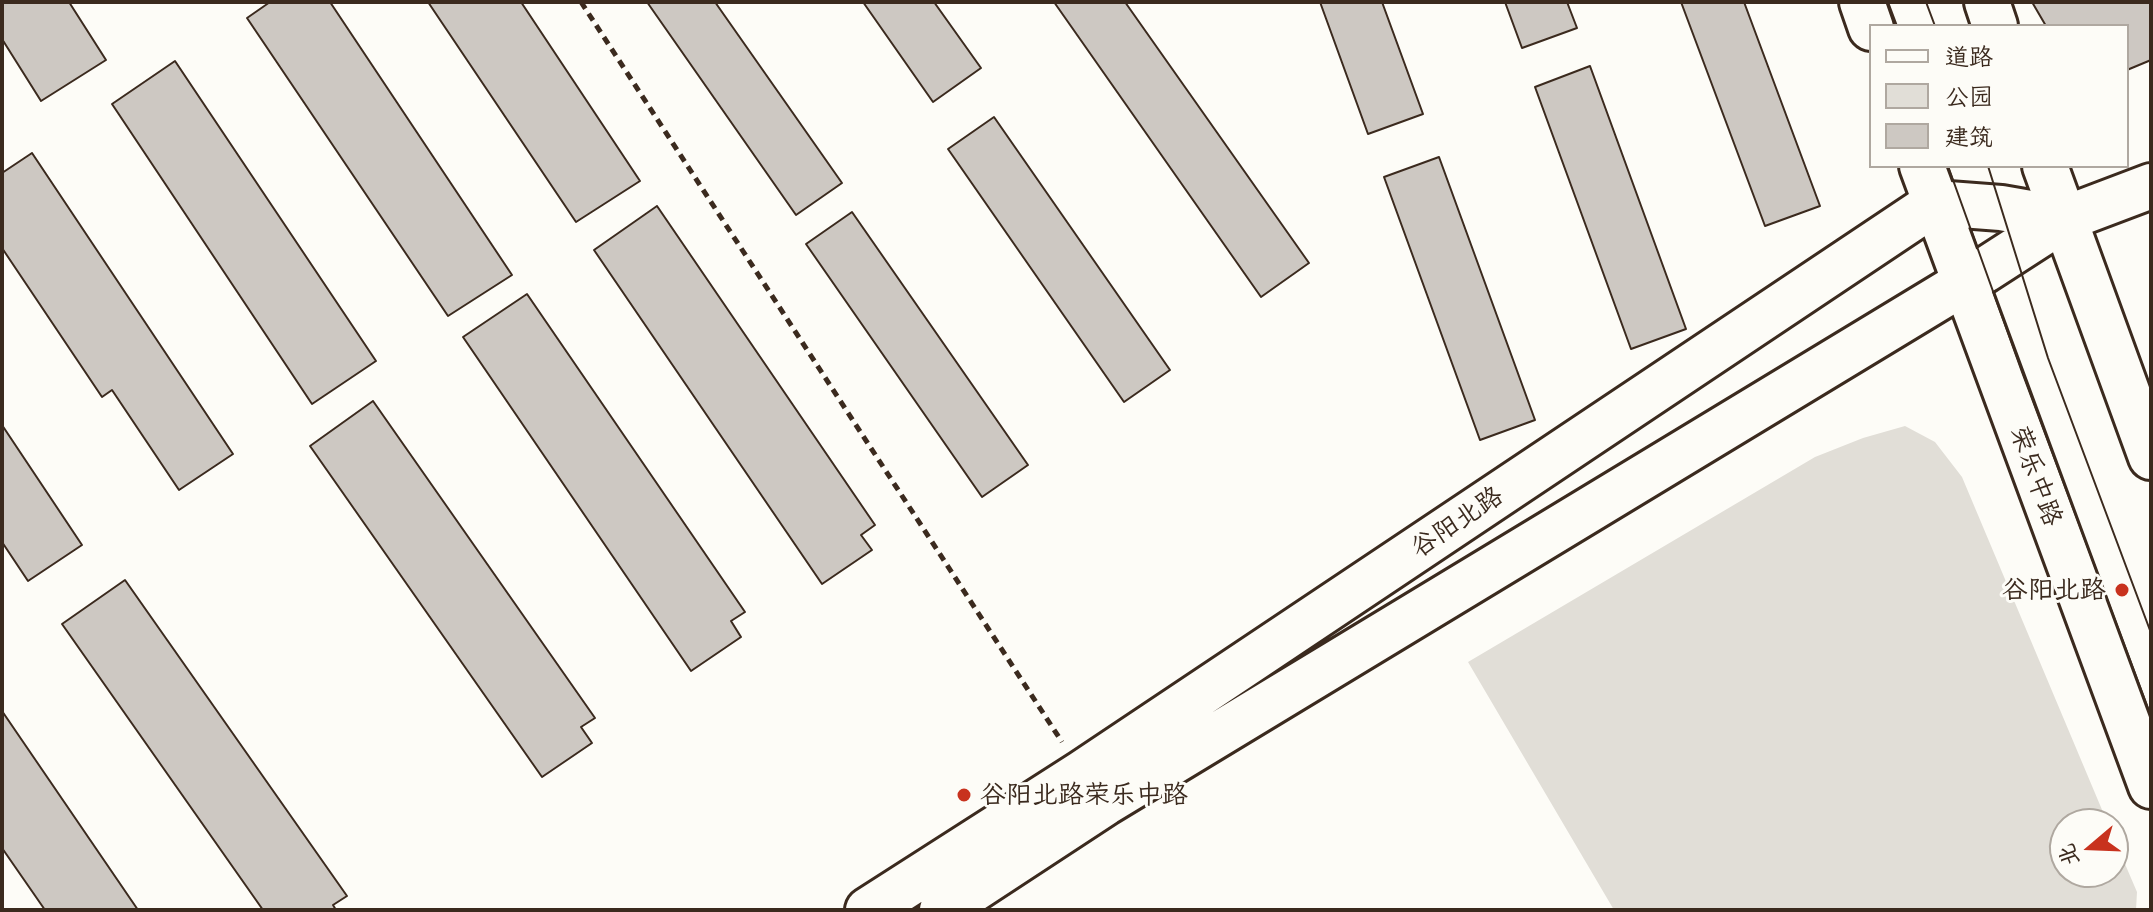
<!DOCTYPE html>
<meta charset="utf-8">
<style>
body{margin:0}
#map{position:relative;width:2153px;height:912px;overflow:hidden;background:#fdfcf7;font-family:Mali,"LXGW WenKai TC",sans-serif}
canvas{display:block}
.frame{position:absolute;inset:0;border:4px solid #3b2a1e;pointer-events:none}
.legend{position:absolute;left:1869px;top:24px;width:260px;height:144px;box-sizing:border-box;background:#fdfcf7;border:2px solid #afa8a0;margin:0;padding:10px 14px;list-style:none;font-size:24px;color:#3b2a1e}
.legend li{display:flex;align-items:center;gap:16px;height:40px}
.legend b{width:40px;border:2px solid #afa8a0}
.north{position:absolute;left:2049px;top:808px;width:80px;height:80px;box-sizing:border-box;background:#fdfcf7;border:2px solid #afa8a0;border-radius:50%;rotate:251deg;font-size:22px;font-weight:700;line-height:32px;text-align:center;color:#3b2a1e}
.north::after{content:'';display:block;margin:auto;width:28px;height:36px;background:#c8321e;clip-path:polygon(50% 0,100% 100%,50% 72%,0 100%)}
</style>
<div id="map">
<canvas width="2153" height="912"></canvas>
<div class="frame"></div>
<ul class="legend">
<li><b style="height:10px;background:#fdfcf7"></b>道路</li>
<li><b style="height:22px;background:#e1ded7"></b>公园</li>
<li><b style="height:22px;background:#cdc8c2"></b>建筑</li>
</ul>
<div class="north">北</div>
</div>
<script>
const context = document.querySelector('canvas').getContext('2d');
context.lineJoin = 'round';
function fill(path, color) { context.fillStyle = color; context.fill(path, 'evenodd'); }
const poly = rows => new Path2D(rows.map(r => 'M' + r).join(''));
function stroke(path, color, width, dash) { context.strokeStyle = color; context.lineWidth = width; context.lineCap = dash ? 'butt' : 'round'; context.setLineDash(dash || []); context.stroke(path); }
function label(font, color, halo, rows, align = 'center') {
  context.font = font + ' Mali,"LXGW WenKai TC",sans-serif'; context.lineWidth = 6; context.setLineDash([]); context.textBaseline = 'middle'; context.strokeStyle = halo; context.fillStyle = color; for (const [text, x, y, turn = 0] of rows) {
    context.save(); context.translate(x, y); context.rotate((+turn || 0) * Math.PI / 180); context.textAlign = isNaN(turn) ? turn : align; if (halo) context.strokeText(text, 0, 0); context.fillText(text, 0, 0); context.restore();
  }
}
const green = poly([
 [1905,426,1935,442,1962,477,2108,824,2065,824,2065,872,2113,872,2113,836,2137,892,2136,910,1614,910,1468,662,1815,457,1863,438]
]);
const building = poly([
 [2,2,69,2,106,60,41,101,2,39,2,2],
 [270,2,330,2,512,275,448,316,247,18,270,2],
 [428,2,521,2,640,181,576,222,428,2],
 [647,2,715,2,842,183,796,215,647,2],
 [863,2,934,2,981,68,933,102,863,2],
 [1054,2,1125,2,1309,263,1261,297,1054,2],
 [1320,2,1382,2,1423,114,1368,134,1320,2],
 [1505,2,1567,2,1577,28,1522,48,1505,2],
 [1681,2,1744,2,1820,206,1765,226,1681,2],
 [2032,2,2151,2,2151,60,2127,70,2127,26,2046,26,2032,2],
 [175,61,376,361,312,404,112,104,175,61],
 [1590,66,1686,329,1631,349,1535,87,1590,66],
 [994,117,1170,370,1124,402,948,149,994,117],
 [32,153,233,454,179,490,112,390,102,397,2,248,2,173,32,153],
 [1439,157,1535,420,1480,440,1384,177,1439,157],
 [657,206,875,525,861,535,872,550,822,584,594,250,657,206],
 [852,212,1028,465,982,497,806,244,852,212],
 [527,294,745,612,731,621,741,637,691,671,463,337,527,294],
 [373,401,595,718,581,727,592,743,542,777,310,446,373,401],
 [2,425,82,545,28,581,2,542,2,425],
 [125,580,347,896,333,905,336,910,263,910,62,624,125,580],
 [2,711,138,910,45,910,2,848,2,711]
]);
const path = poly([
 [581,2,1062,742]
]);
const secondary = poly([
 [868,910,1082,773,1935,203,2001,208,2064,219],
 [942,910,1105,803,1985,270,2064,219,2151,186]
]);
const primary = poly([
 [1862,2,1871,28],
 [1987,2,1995,26],
 [1922,166,2151,786],
 [2045,166,2151,457]
]);
const tram = poly([
 [1888,2,1897,26],
 [1926,2,1935,26],
 [1948,166,2022,372,2151,716],
 [1988,166,2048,358,2151,633]
]);
const markers = [
 [2122,590,8,"#c8321e"],
 [964,795,8,"#c8321e"]
];
const streetNames = [
 ["荣乐中路",2036,476,70],
 ["谷阳北路",1457,522,-34]
];
const poiNames = [
 ["谷阳北路",2106,590],
 ["谷阳北路荣乐中路",980,795,"left"]
];
fill(green, '#e1ded7');
fill(building, '#cdc8c2');
stroke(building, '#3b2a1e', 2);
stroke(secondary, '#3b2a1e', 50);
stroke(primary, '#3b2a1e', 50);
stroke(path, '#3b2a1e', 5, [8, 6]);
stroke(secondary, '#fdfcf7', 44);
stroke(primary, '#fdfcf7', 44);
stroke(tram, '#3b2a1e', 2);
for (const [x, y, r, color] of markers) { const dot = new Path2D(); dot.arc(x, y, r, 0, 2 * Math.PI); context.fillStyle = color; context.fill(dot); stroke(dot, '#fdfcf7', 3); }
label('26px', '#3b2a1e', '#fdfcf7', streetNames);
label('26px', '#3b2a1e', '#fdfcf7', poiNames, 'right');
</script>
